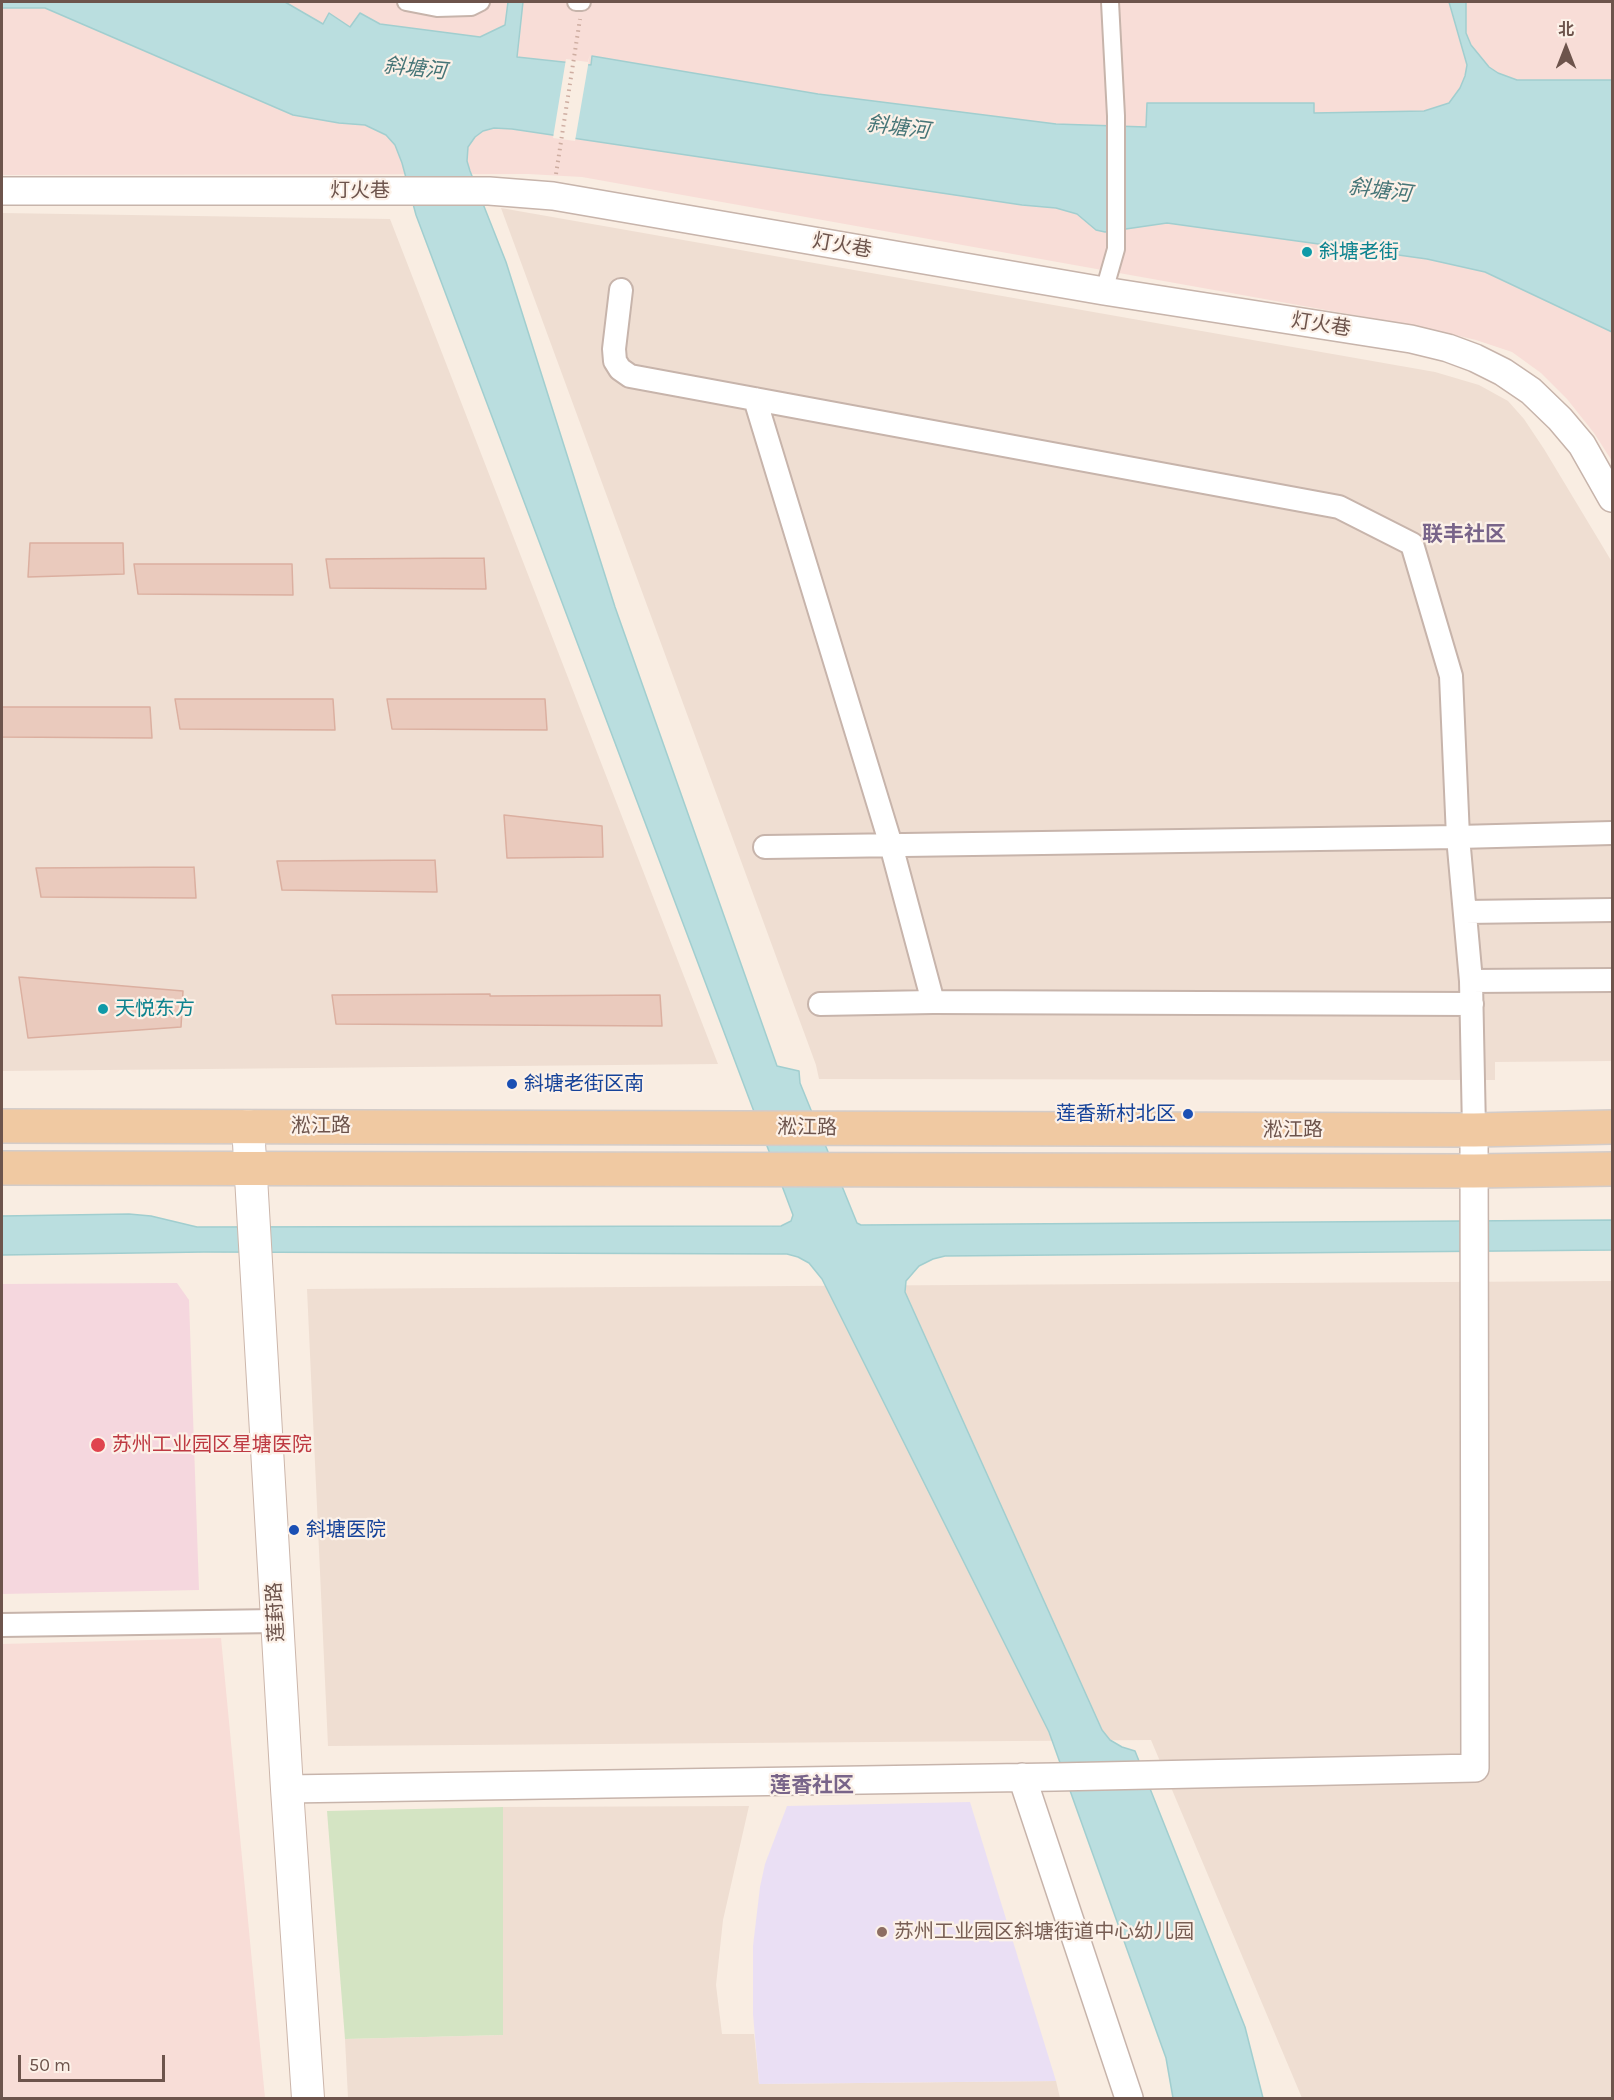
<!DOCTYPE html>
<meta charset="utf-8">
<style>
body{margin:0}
#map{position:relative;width:1614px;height:2100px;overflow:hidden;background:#f9ede2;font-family:Karla,"Noto Sans SC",sans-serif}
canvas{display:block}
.frame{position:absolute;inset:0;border:3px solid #6d544c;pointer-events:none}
.north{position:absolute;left:1536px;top:18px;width:60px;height:60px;-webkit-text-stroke:4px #fcf1e8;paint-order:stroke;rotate:0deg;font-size:16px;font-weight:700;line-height:24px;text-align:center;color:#6d544c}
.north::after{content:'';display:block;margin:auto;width:21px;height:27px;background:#6d544c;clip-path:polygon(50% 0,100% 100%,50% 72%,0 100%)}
.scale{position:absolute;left:18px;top:2055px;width:147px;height:27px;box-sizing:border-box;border:3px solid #6d544c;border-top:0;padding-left:8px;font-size:18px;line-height:21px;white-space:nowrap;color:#6d544c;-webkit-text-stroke:4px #fcf1e8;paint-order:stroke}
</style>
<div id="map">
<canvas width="1614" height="2100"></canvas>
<div class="frame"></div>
<div class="north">北</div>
<div class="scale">50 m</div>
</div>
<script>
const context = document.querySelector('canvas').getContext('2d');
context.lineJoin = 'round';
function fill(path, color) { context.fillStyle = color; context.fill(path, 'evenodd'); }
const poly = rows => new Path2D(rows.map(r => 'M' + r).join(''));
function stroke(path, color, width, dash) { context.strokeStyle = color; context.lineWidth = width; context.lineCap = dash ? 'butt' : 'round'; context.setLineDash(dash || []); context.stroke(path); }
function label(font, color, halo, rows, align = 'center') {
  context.font = font + ' Karla,"Noto Sans SC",sans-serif'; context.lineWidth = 4.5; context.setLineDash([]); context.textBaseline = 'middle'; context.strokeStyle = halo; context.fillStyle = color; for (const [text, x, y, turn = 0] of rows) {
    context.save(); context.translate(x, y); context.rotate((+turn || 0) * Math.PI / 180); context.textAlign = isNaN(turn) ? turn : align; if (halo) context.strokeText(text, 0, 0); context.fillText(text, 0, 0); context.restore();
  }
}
const residential = poly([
 [501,208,1435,372,1479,385,1508,401,1524,419,1544,449,1612,562,1612,1061,1495,1062,1495,1080,819,1079,816,1065],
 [2,213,390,219,718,1064,2,1071],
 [1612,1281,1612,2098,1302,2098,1151,1740,328,1746,307,1289],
 [749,1806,723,1920,716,1985,722,2034,754,2034,759,2084,1056,2081,1060,2098,348,2098,345,2039,503,2035,503,1807]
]);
const commercial = poly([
 [2,2,1612,2,1612,461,1594,433,1567,399,1541,373,1512,352,1476,340,1421,327,582,177,528,174,2,175],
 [221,1638,265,2098,2,2098,2,1644]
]);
const education = poly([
 [970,1802,1056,2081,759,2084,753,2014,753,1946,760,1887,765,1864,787,1806]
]);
const medical = poly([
 [177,1283,189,1300,199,1590,2,1594,2,1284]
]);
const green = poly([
 [503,1807,503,2035,345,2039,327,1811]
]);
const water = poly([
 [2,2,285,2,323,24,329,13,350,27,360,13,380,24,480,37,505,25,508,2,523,2,517,57,591,65,592,56,818,94,1056,124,1146,127,1147,103,1314,103,1314,113,1424,111,1449,103,1460,88,1465,76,1467,65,1449,2,1466,2,1466,33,1471,45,1489,67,1498,73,1517,80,1612,80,1612,332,1485,272,1427,259,1167,223,1105,232,1096,230,1077,214,1056,208,1022,205,512,129,494,128,483,131,475,137,468,147,467,161,470,171,506,262,615,607,777,1066,799,1071,800,1083,857,1223,861,1225,1612,1220,1612,1250,945,1256,933,1259,919,1266,906,1281,905,1292,1102,1730,1110,1740,1122,1747,1135,1751,1245,2027,1263,2098,1173,2098,1166,2058,1049,1732,822,1279,809,1263,798,1257,787,1254,204,1252,2,1255,2,1216,129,1214,151,1216,197,1227,781,1226,791,1221,793,1215,416,215,402,163,395,145,386,135,365,125,339,123,293,115,45,8,2,8,2,2]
]);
const pier = poly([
 [590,54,575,141,553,138,566,59,588,62]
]);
const building = poly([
 [30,543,123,543,124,574,28,577,30,543],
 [484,558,486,589,330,588,326,559,484,558],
 [134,564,292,564,293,595,138,594,134,564],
 [175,699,333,699,335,730,180,729,175,699],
 [387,699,545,699,547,730,392,729,387,699],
 [2,707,150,707,152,738,2,737,2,707],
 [504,815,602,826,603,857,507,858,504,815],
 [435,860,437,892,282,890,277,861,435,860],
 [194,867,196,898,41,897,36,868,194,867],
 [19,977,183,991,181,1027,28,1038,19,977],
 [490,994,490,996,660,995,662,1026,336,1024,332,995,490,994]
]);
const path = poly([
 [556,174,580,19]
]);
const pedestrian = poly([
 [406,2,437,8,471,7,481,2],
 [576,2,582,2],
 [1104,291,1116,249,1116,116,1110,2]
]);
const minor = poly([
 [621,290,614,349,615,361,620,369,630,376,1339,507,1412,544,1451,676,1458,837,1471,981,1474,1130],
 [755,399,891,845,933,1002],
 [765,847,1458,837,1612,833],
 [1465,912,1612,910],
 [1471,981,1612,980],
 [820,1004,933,1002,1472,1004],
 [2,1625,277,1621]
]);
const tertiary = poly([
 [2,191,489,191,553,196,1104,291,1411,339,1448,348,1475,358,1503,372,1531,391,1560,419,1582,445,1612,498],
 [1022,1777,1129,2098],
 [287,1789,1055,1777,1475,1768,1474,1130]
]);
const secondary = poly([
 [248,1126,287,1789,308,2098]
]);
const primary = poly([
 [2,1126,1474,1130,1612,1127],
 [2,1168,1474,1171,1612,1169]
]);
const markers = [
 [1307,252,6,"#0f9aa8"],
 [103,1009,6,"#0f9aa8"],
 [512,1084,6,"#1a4fb4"],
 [1188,1114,6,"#1a4fb4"],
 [98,1445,8,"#e0444e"],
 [294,1530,6,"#1a4fb4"],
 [882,1932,6,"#8d6e63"]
];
const streetNames = [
 ["灯火巷",360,191],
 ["灯火巷",842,246,10],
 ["灯火巷",1321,325,9],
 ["淞江路",321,1126],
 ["淞江路",807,1128,1],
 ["淞江路",1293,1130],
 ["莲葑路",276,1612,-93]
];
const cultureNames = [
 ["斜塘老街",1319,252],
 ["天悦东方",115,1009]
];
const transitNames = [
 ["斜塘老街区南",524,1084],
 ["莲香新村北区",1176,1114,"right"],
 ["斜塘医院",306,1530]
];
const healthNames = [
 ["苏州工业园区星塘医院",112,1445]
];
const educationNames = [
 ["苏州工业园区斜塘街道中心幼儿园",894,1932]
];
const waterNames = [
 ["斜塘河",415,69,6],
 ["斜塘河",898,128,7],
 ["斜塘河",1380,191,7]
];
const neighbourhoodNames = [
 ["联丰社区",1464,535],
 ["莲香社区",812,1786]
];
fill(residential, '#efded2');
fill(commercial, '#f8ddd7');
fill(education, '#eadff4');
fill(medical, '#f5d7de');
fill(green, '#d4e4c3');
fill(water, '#badedf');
stroke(water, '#a1cecf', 1.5);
fill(pier, '#f9ede2');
fill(building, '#eacabd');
stroke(building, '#dbafa0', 1.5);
stroke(pedestrian, '#c7b4ab', 20);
stroke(minor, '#c7b4ab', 26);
stroke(tertiary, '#c7b4ab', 30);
stroke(secondary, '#ccb6ab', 34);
stroke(primary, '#d3ccc9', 36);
stroke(path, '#ceada1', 4, [1.5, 4.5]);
stroke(pedestrian, '#fff', 16);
stroke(minor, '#fff', 22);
stroke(tertiary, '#fff', 27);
stroke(secondary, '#fff', 32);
stroke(primary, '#f0c9a2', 33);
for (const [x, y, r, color] of markers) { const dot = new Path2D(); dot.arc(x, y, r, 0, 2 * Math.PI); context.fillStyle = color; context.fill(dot); stroke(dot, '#fcf1e8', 2); }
label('20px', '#6d544c', '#fcf1e8', streetNames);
label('20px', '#0d838f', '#fcf1e8', cultureNames, 'left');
label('20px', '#164399', '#fcf1e8', transitNames, 'left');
label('20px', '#be3a42', '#fcf1e8', healthNames, 'left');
label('20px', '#785e54', '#fcf1e8', educationNames, 'left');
label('italic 21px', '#467577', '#fcf1e8', waterNames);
label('bold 21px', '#786489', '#fcf1e8', neighbourhoodNames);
</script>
